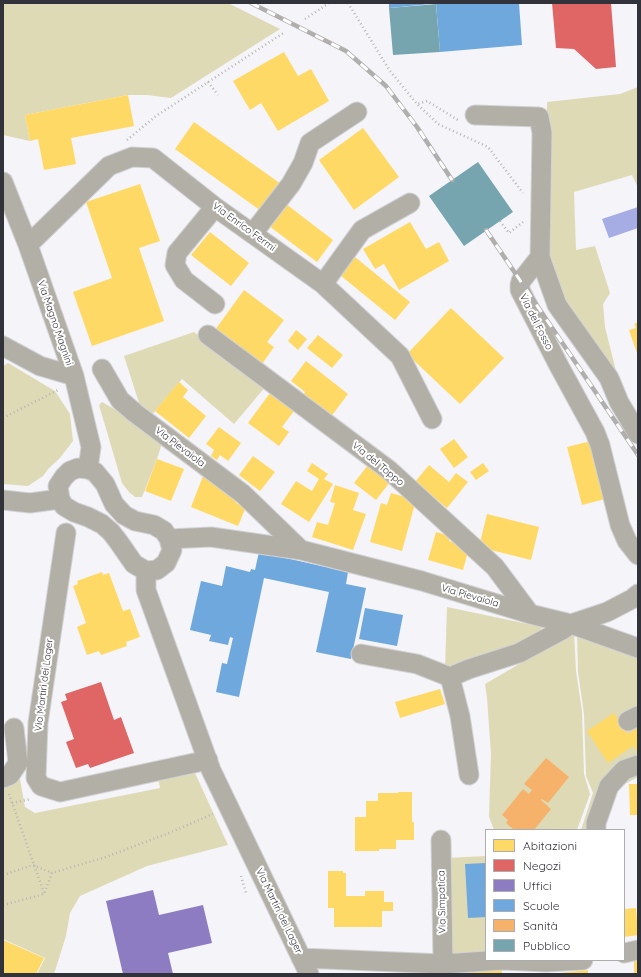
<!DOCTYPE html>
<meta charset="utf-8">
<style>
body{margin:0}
#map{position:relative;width:641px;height:977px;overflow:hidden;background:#f4f4f9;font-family:Quicksand,sans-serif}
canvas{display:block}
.frame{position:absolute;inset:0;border:4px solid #31323a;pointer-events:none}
.legend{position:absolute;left:485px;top:829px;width:140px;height:132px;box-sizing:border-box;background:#fff;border:1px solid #adadb0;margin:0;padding:5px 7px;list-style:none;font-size:12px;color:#31323a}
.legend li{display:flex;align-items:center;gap:8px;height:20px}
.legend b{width:20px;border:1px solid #adadb0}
</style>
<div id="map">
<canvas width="641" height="977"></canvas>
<div class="frame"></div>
<ul class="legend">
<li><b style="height:11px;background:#ffd966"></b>Abitazioni</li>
<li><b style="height:11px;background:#e06666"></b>Negozi</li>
<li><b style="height:11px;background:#8e7cc3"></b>Uffici</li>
<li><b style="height:11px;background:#6fa8dc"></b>Scuole</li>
<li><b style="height:11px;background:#f6b26b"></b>Sanità</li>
<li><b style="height:11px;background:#76a5af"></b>Pubblico</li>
</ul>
</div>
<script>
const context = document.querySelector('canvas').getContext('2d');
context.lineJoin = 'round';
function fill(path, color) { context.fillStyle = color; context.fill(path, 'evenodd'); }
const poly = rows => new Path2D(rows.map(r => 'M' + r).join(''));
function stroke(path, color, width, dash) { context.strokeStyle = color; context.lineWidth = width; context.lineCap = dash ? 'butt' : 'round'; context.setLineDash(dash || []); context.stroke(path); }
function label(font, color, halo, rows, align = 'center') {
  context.font = font + ' Quicksand,sans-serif'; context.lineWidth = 4; context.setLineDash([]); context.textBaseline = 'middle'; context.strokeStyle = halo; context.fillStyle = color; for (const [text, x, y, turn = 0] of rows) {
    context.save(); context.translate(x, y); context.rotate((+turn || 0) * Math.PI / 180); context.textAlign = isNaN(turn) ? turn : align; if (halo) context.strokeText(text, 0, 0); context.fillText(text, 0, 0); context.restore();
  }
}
const green = poly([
 [3,3,228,3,280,29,171,98,147,95,128,95,25,115,30,141,3,135],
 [638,87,638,188,632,175,574,192,576,250,595,246,610,293,603,304,605,327,616,371,572,311,546,265,547,102,620,94],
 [194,332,266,386,234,424,182,379,151,416,140,406,124,356],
 [8,363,55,391,70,414,73,441,59,459,49,468,43,476,28,486,3,484,3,366],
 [102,402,130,418,162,443,157,459,142,497,135,497,129,492,122,483,99,405],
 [447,607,542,627,541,637,445,669],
 [574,632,576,671,582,711,584,774,590,794,577,830,494,830,489,817,491,754,487,698,485,684],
 [577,633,638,652,638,777,617,788,605,821,605,830,581,830,593,793,586,776,584,714,578,672],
 [188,770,195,773,228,845,147,866,80,896,70,913,66,936,54,974,37,974,45,958,3,939,3,785,20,779,25,807,35,813,160,788,158,777],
 [486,856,486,960,449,961,446,858]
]);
const water = poly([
 [638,207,638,228,609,238,602,219]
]);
const homes = poly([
 [284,52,298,76,311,69,329,101,278,131,261,103,250,110,233,81],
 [128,95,134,126,71,138,76,164,44,170,38,139,30,141,25,115],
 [194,122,281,184,261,211,175,149],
 [363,128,399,177,354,210,319,160],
 [140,184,160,241,139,248,164,321,92,346,73,292,112,278,86,202],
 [286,204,333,240,317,262,269,226],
 [410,222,426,249,439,242,449,261,399,290,384,264,375,269,363,249],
 [210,232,249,263,231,286,191,255],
 [355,257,410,302,395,320,340,275],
 [244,290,284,320,267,342,274,347,262,364,215,330],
 [451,308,504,358,460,404,407,354],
 [638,322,638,356,629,330,636,328,634,324],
 [296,330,307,339,298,350,288,341],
 [318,335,343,355,332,368,307,348],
 [306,361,348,394,330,418,302,397,305,392,291,381],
 [179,382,188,390,183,397,206,416,189,438,155,411],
 [270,393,294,411,282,427,289,432,279,446,248,423],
 [219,427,241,443,228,461,220,455,217,460,211,456,214,450,206,444],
 [454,439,468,457,454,468,440,449],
 [591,441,605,499,582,505,567,447],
 [253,456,275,472,260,491,239,475],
 [157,459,184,469,171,501,145,491],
 [312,463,328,474,324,479,333,484,309,522,281,504,296,481,312,491,319,479,307,471],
 [483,463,489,471,476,480,470,472],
 [368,465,390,482,376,500,354,483],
 [429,465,449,482,456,473,468,482,447,508,415,482],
 [203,476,227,486,224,493,237,499,236,503,246,507,238,526,191,507],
 [335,485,359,493,353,510,366,514,353,550,312,537,317,522,328,525,335,503,330,502],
 [391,493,416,500,402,551,370,542,381,503,387,505],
 [487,514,539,527,531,560,479,547],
 [436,532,450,536,449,541,469,548,463,570,428,560],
 [102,572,103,575,109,573,123,611,130,609,140,637,126,642,127,646,101,655,99,651,87,655,77,627,86,623,73,586,78,584,77,581],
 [440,689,445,704,400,718,395,702],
 [614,713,628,734,638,727,638,753,633,746,608,763,587,731],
 [629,784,638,784,638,815,630,815],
 [398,792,412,792,412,822,414,822,414,840,396,840,396,849,379,849,379,851,355,851,355,817,366,817,366,801,378,801,378,793,398,793],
 [328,871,343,871,343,873,346,873,346,896,365,896,365,891,384,891,384,902,393,902,393,911,382,911,382,927,334,927,334,908,328,908],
 [636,908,638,935,624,937,624,909],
 [3,940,44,958,36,974,3,974],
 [638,960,638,974,634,974,634,961],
 [502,964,502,974,469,974,469,965],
 [588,970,588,974,560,974,560,973]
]);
const shops = poly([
 [552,3,611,3,616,67,596,69,574,49,556,48],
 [101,682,114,720,121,717,134,753,90,768,88,764,76,768,66,742,74,739,61,702,67,700,65,694]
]);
const offices = poly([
 [153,890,159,915,203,905,212,943,168,953,173,974,123,974,106,901]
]);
const schools = poly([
 [389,3,430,3,430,4,389,8],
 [436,3,519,3,522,45,440,52],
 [259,552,348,572,346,584,366,588,351,659,316,652,329,592,264,578,239,697,216,692,222,663,227,664,233,638,230,637,228,645,209,641,211,635,190,630,201,581,222,586,226,566,250,572,251,569,255,570],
 [365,608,403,615,397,646,359,639],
 [486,863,486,917,468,918,465,864]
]);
const health = poly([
 [546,758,569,777,548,803,542,799,541,800,551,809,534,830,514,830,506,823,508,820,502,815,523,789,529,794,532,790,524,784]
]);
const public = poly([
 [436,4,440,52,393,55,389,8],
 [478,162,513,212,464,246,429,196]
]);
const path = poly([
 [348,3,390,71,417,104,427,101,458,120],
 [305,19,329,3],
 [208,82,218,95],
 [418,105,438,124,488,147,523,193],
 [127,140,156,116,285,32],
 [500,221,509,233,523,222],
 [3,418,58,390],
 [9,794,44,893],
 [12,803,31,799],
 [3,875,33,865,52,873],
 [241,876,246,893],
 [3,905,44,894,52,873,106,857,169,833,213,814]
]);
const minor = poly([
 [475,115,539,117,542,133,540,257,521,281,520,285,520,290,559,366,595,432,600,445,620,525,627,541,638,555],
 [3,182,28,245,74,376,91,447,88,469],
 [253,233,291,184,303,163,310,143,357,112],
 [28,245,109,166,132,157,153,158,215,207,323,284,400,356,432,419],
 [540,257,557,305,609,378,619,402,638,434],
 [323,284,362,230,410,203],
 [215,304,184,280,175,265,177,253,215,207],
 [208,335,389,470,495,567,530,614],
 [3,346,40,366,74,376],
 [102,369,120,400,135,413,243,494,301,550],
 [78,468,88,469,95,472,105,484,114,504,124,515,135,521,154,525,164,531,169,539,172,550,166,563,157,570,146,571,134,564,118,541,111,532,102,524,88,517,74,512,64,506,60,499,58,486,64,477,70,471,78,468],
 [3,500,30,503,60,499],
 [66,533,38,723,36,778,41,786,60,792,208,760],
 [169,539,211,537,301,550,422,581,530,614,571,624,638,648],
 [146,571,146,590,211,770,309,974],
 [361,654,417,664,450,677,469,669,519,653,562,630,571,624,607,612,632,599,638,594],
 [450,677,460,716,469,775],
 [628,721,638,716],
 [3,778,10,775,18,763,14,728],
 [596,830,596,823,609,786,624,770,638,765],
 [441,840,443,964],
 [624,953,638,950],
 [301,958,443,964,502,960,546,962,583,960]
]);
const rail = poly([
 [251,3,346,51,386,86,417,127,452,180],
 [486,230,638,455]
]);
const streetNames = [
 ["Via Enrico Fermi",244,227,36],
 ["Via del Fosso",536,322,63],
 ["Via Magno Magnini",55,323,71],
 ["Via Pievaiola",180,447,37],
 ["Via del Toppo",378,464,39],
 ["Via Pievaiola",470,596,16],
 ["Via Martiri dei Lager",44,685,-83],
 ["Via Simpatica",442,902,-91],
 ["Via Martiri dei Lager",279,911,64]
];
fill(green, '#dfdab6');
fill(water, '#a6ace4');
fill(homes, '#ffd966');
fill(shops, '#e06666');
fill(offices, '#8e7cc3');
fill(schools, '#6fa8dc');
fill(health, '#f6b26b');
fill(public, '#76a5af');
stroke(minor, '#d2d2d6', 21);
stroke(path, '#b7b6b2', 2.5, [1, 3]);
stroke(minor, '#b2b0a6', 19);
stroke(rail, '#b0afad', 4.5);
stroke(rail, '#fff', 3, [9]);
label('10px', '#31323a', '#fff', streetNames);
</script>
